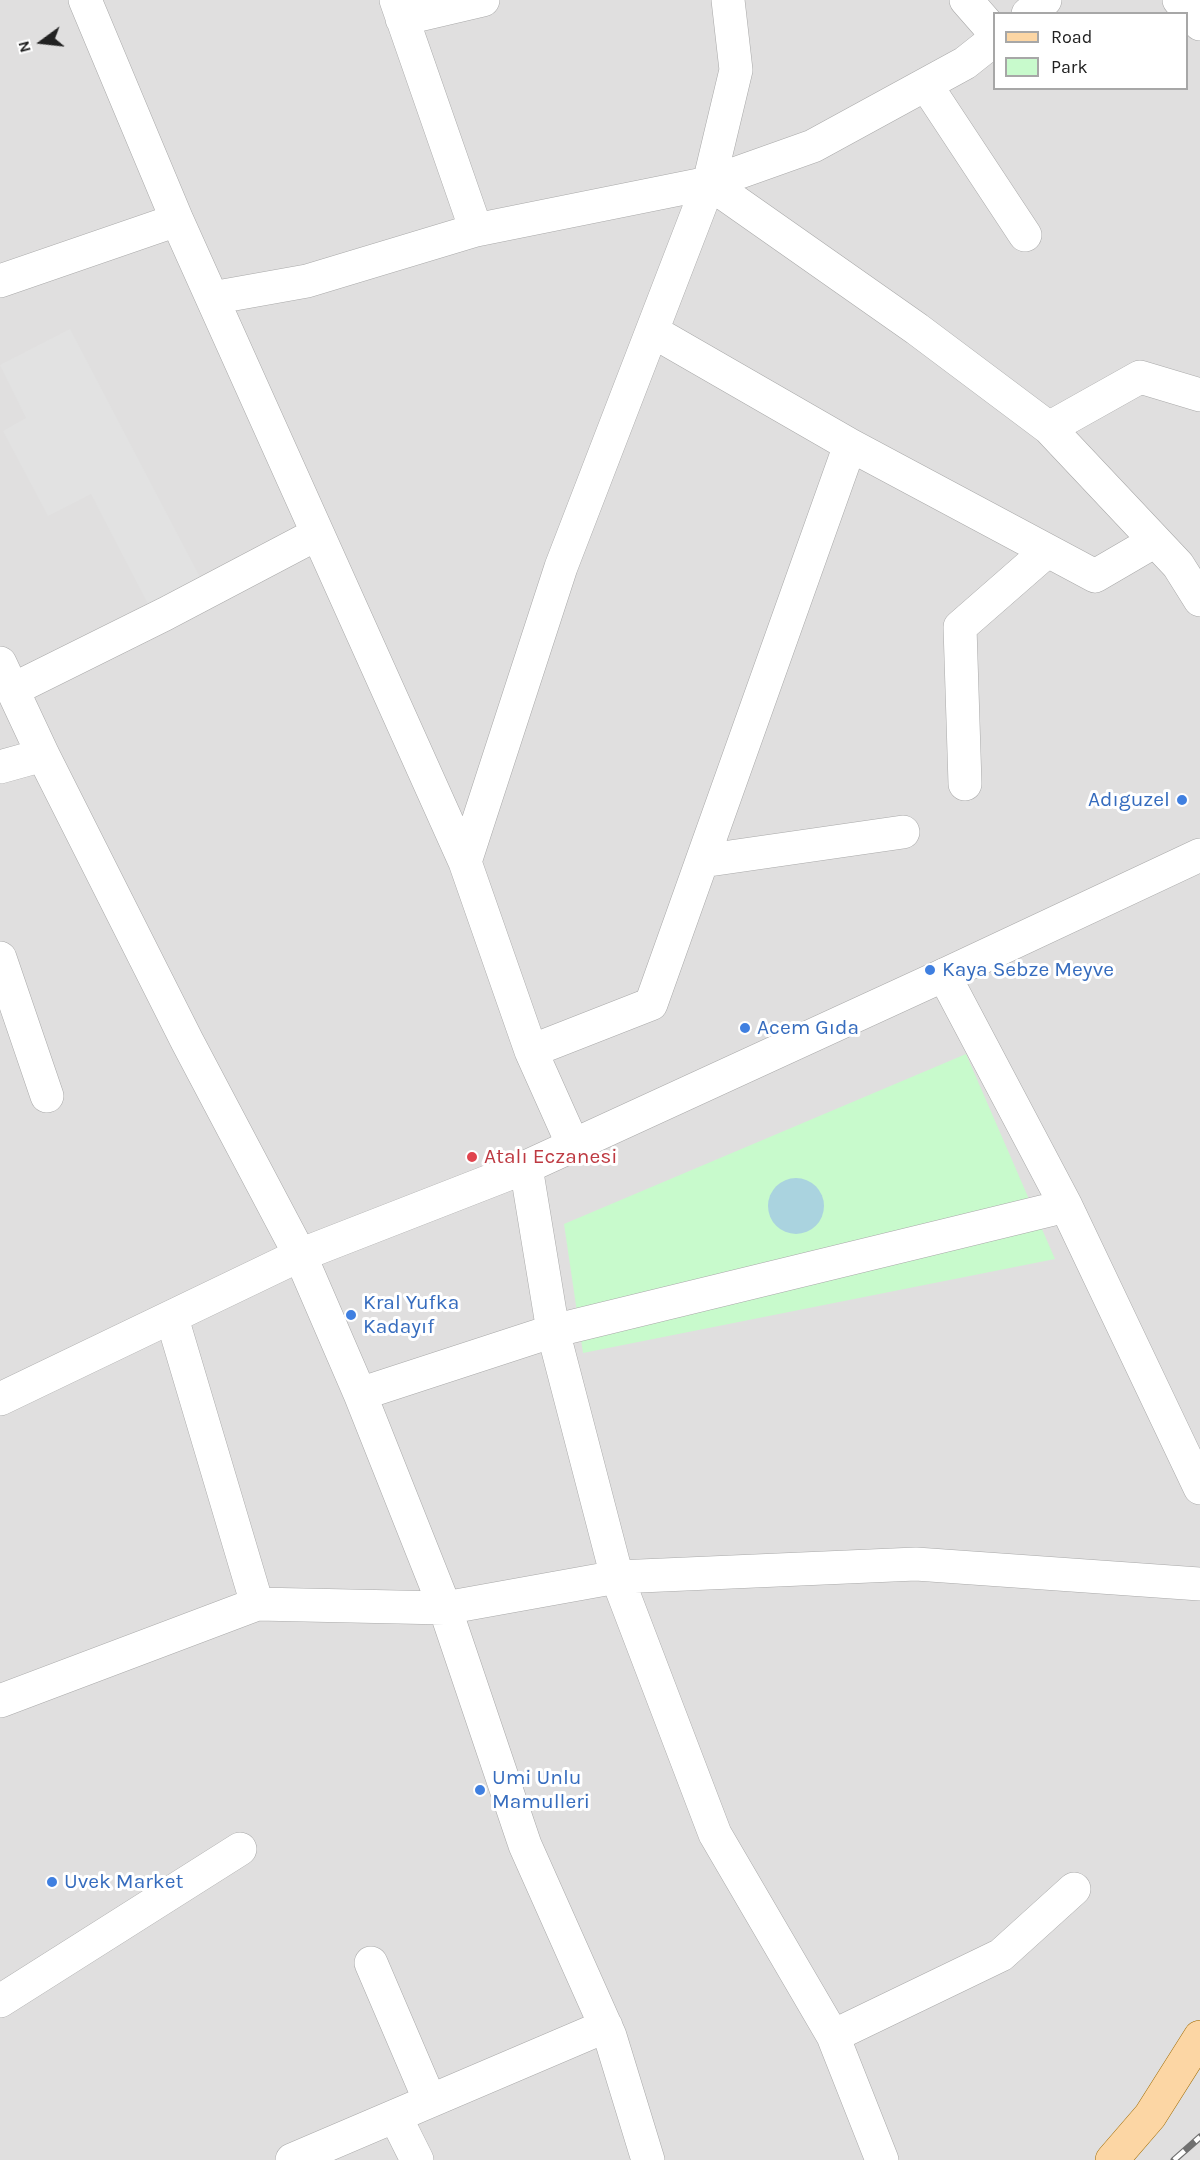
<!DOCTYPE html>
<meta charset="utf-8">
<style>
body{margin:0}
#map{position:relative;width:1200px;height:2160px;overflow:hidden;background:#f2efe9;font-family:Karla,sans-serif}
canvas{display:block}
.legend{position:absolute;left:993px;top:12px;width:195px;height:78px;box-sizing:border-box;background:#fff;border:2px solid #a7a7a7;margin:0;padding:8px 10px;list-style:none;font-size:18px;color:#222}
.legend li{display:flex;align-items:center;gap:12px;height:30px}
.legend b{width:30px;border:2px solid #a7a7a7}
.north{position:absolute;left:12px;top:12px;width:60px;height:60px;-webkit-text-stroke:4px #fff;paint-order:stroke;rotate:255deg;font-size:16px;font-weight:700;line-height:24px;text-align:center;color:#222}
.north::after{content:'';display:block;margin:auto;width:21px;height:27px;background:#222;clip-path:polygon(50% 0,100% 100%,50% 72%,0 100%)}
</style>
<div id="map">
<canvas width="1200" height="2160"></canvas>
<ul class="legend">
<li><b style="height:8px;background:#fcd6a4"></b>Road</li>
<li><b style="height:16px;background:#c8facc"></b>Park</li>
</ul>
<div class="north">N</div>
</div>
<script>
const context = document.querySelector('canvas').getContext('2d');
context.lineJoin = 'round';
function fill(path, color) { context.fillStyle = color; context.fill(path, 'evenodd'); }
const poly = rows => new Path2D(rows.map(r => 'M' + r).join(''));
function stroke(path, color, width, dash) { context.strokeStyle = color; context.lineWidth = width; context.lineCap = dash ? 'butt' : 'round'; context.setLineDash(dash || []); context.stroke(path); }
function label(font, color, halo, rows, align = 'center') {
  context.font = font + ' Karla,sans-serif'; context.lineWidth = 6; context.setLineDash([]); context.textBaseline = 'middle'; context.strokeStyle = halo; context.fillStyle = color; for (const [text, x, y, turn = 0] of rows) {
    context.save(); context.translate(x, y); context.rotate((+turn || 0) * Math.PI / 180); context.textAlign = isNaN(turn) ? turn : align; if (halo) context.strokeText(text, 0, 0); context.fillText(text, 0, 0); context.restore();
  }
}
const residential = poly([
 [0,0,1200,0,1200,2160,0,2160],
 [994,14,1186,14,1186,88,994,88]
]);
const park = poly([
 [966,1054,1055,1259,583,1353,564,1224]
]);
const parking = poly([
 [70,329,202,581,150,608,91,494,48,516,3,431,26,418,0,365]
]);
const water = poly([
 '768 1206a28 28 0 1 1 56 0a28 28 0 1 1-56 0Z'
]);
const minor = poly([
 [85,0,177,220,465,862,531,1051,573,1145],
 [396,0,476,230],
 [966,0,994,32],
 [1179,0,1200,24],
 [1028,14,1045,0],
 [402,19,483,0],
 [926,85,1025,235],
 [709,183,917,329,1049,428,1178,565,1200,600],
 [0,281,177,220],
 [212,298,307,281,476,230,709,183,813,146,965,63,994,40],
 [652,331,850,445,1095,576,1155,541],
 [1049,428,1140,377,1200,395],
 [0,663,43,755,187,1041,300,1255,360,1394,445,1608,525,1845,610,2036,648,2160],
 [12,690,165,614,317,534],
 [0,767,43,755],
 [965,784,960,627,1047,551],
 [702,861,903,832],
 [465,862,561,567,709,183,736,70,728,0],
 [0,958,47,1096],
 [944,975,1066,1206,1200,1488],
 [531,1051,651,1004,850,445],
 [526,1167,553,1331,617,1577,715,1834,833,2036,882,2160],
 [172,1318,257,1604],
 [360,1394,553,1331,1066,1206],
 [0,1701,257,1604,445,1608,617,1577,916,1564,1200,1584],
 [371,1963,430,2101],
 [0,2001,240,1849],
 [833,2036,1001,1955,1074,1889],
 [395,2116,417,2160],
 [292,2160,606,2026]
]);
const tertiary = poly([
 [0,1399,300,1255,526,1167,944,975,1200,855]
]);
const primary = poly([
 [1112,2160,1150,2116,1200,2037]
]);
const rail = poly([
 [1174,2160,1200,2137]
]);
const markers = [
 [1182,800,6,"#3f7fe0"],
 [930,970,6,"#3f7fe0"],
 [745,1028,6,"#3f7fe0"],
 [472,1157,6,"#e0444e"],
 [351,1315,6,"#3f7fe0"],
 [480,1790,6,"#3f7fe0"],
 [52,1882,6,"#3f7fe0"]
];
const shopNames = [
 ["Adıguzel",1170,800,"right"],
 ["Kaya Sebze Meyve",942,970],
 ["Acem Gıda",757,1028],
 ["Kral Yufka",363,1303],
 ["Kadayıf",363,1327],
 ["Umi Unlu",492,1778],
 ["Mamulleri",492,1802],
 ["Uvek Market",64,1882]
];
const healthNames = [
 ["Atalı Eczanesi",484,1157]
];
fill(residential, '#e0dfdf');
fill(park, '#c8facc');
fill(parking, '#e2e2e2');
fill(water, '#aad3df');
stroke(minor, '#a9a9a9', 34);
stroke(tertiary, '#a9a9a9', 34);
stroke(primary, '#a06b00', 34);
stroke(minor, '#fff', 33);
stroke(tertiary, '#fff', 33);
stroke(primary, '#fcd6a4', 33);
stroke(rail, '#707070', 7);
stroke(rail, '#fff', 4.5, [14]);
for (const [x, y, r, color] of markers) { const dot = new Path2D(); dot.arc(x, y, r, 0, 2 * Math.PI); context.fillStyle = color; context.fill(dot); stroke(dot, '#fff', 2); }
label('21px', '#366cbe', '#fff', shopNames, 'left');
label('21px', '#be3a42', '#fff', healthNames, 'left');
</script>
